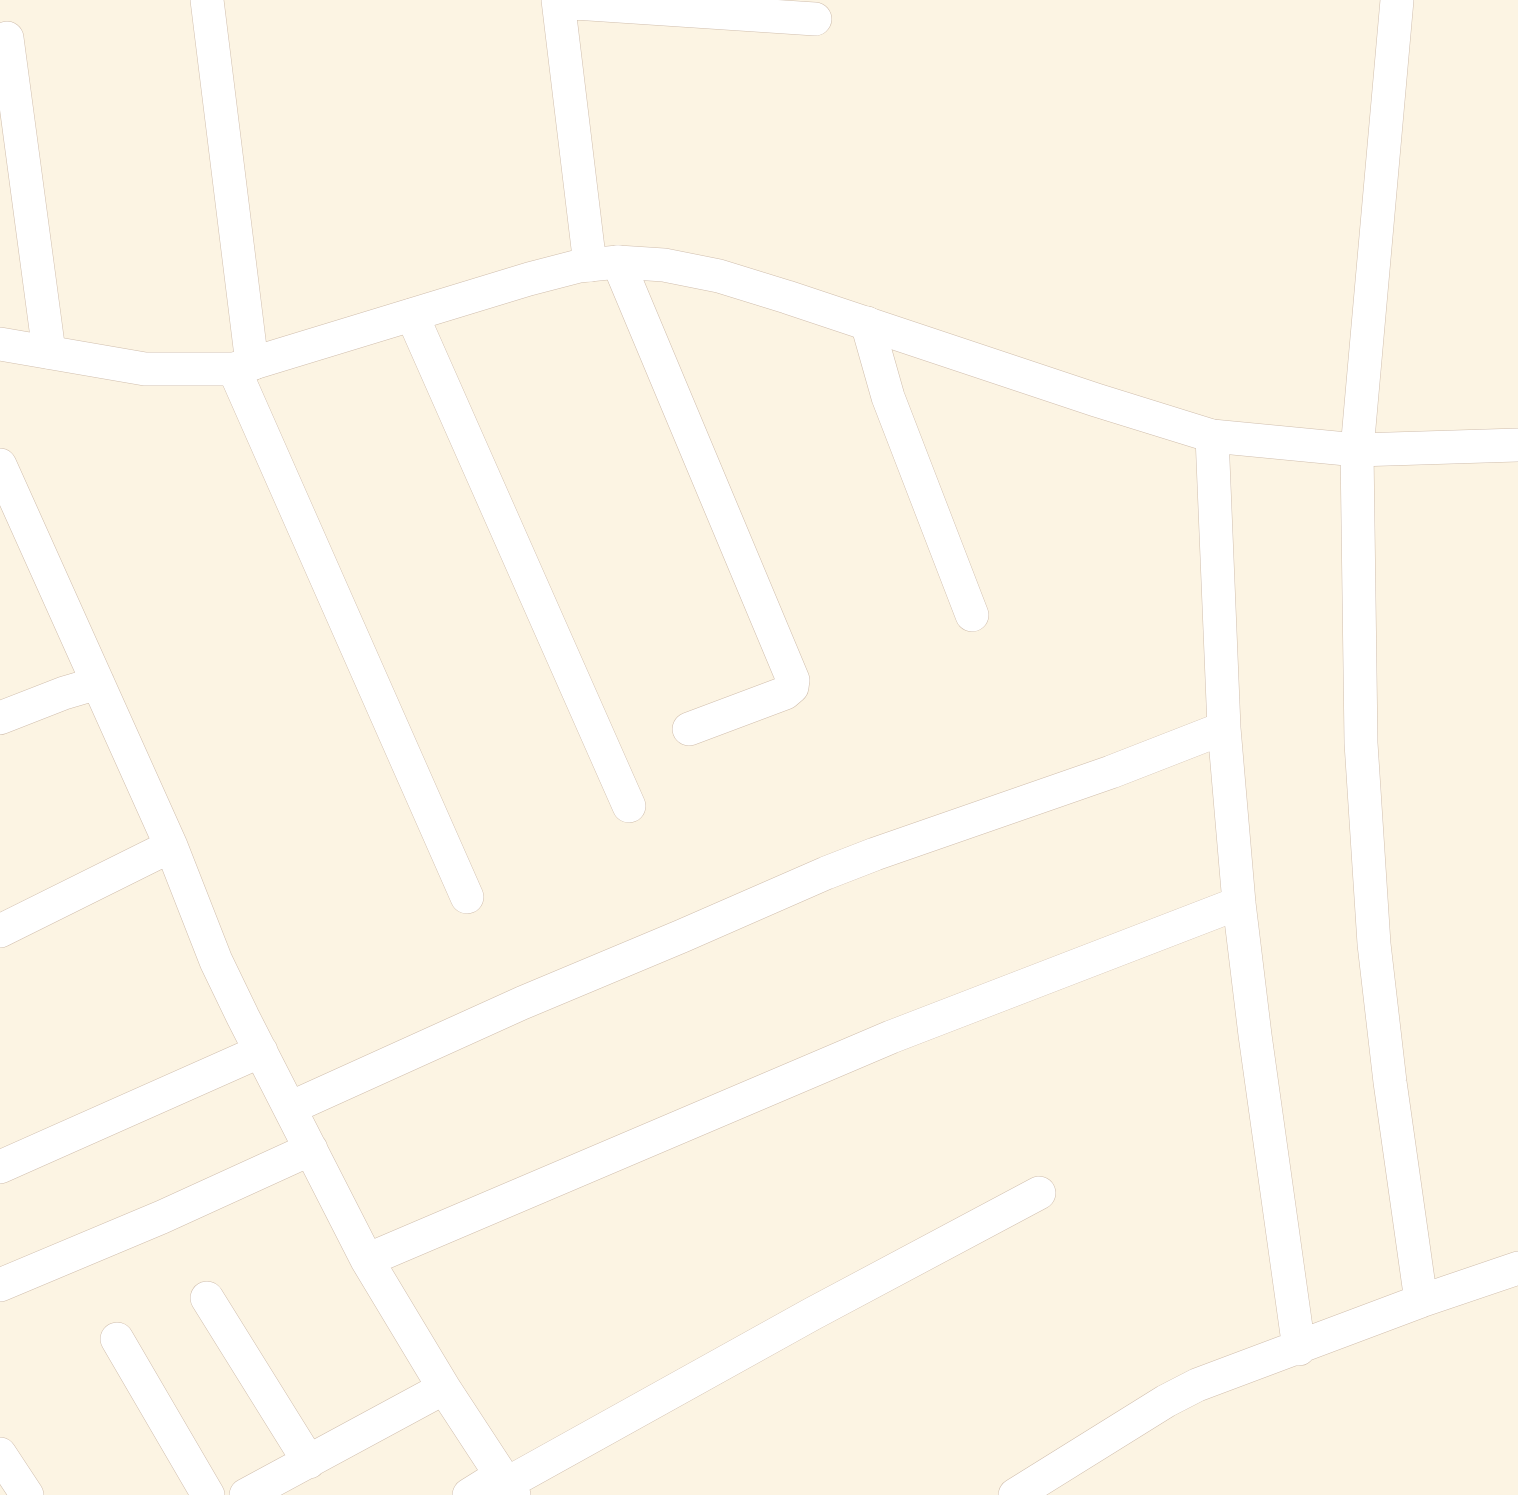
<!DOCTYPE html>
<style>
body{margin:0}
canvas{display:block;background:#fcf4e3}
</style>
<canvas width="1518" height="1495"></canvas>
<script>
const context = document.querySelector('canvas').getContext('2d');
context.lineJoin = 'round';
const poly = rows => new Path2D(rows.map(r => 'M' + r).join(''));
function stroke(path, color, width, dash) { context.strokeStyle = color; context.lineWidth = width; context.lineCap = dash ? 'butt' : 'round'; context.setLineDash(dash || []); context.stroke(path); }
const minor = poly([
 [207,0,252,364],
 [558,0,590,265],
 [1397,0,1357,450,1361,743,1374,944,1390,1082,1421,1301],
 [559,2,815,19],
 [7,38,49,352],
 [618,262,793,680,792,687,785,693,689,729],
 [412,315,629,806],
 [867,323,888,397,972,615],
 [234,369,467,897],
 [1212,436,1224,728,1239,903,1255,1035,1299,1349],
 [0,465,171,846,216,961,243,1017,367,1260,444,1388,514,1495],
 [0,718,64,693,98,683],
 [0,931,171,846],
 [290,1108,522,1003,682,936,826,873,875,854,1111,772,1224,728],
 [0,1167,261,1051],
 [367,1260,891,1037,1239,903],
 [0,1285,162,1217,311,1149],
 [207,1298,309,1462],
 [117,1339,208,1495],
 [0,1454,27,1495],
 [506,1484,812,1314,1039,1193],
 [246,1495,444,1388],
 [469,1495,501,1475],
 [1015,1495,1166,1401,1197,1385,1421,1301,1518,1268]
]);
const tertiary = poly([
 [0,344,145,369,234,369,529,279,579,266,618,262,664,265,719,276,787,297,1096,400,1212,436,1357,450,1518,445]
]);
stroke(minor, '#d0bead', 34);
stroke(tertiary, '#d0bead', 34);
stroke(minor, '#fff', 33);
stroke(tertiary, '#fff', 33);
</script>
